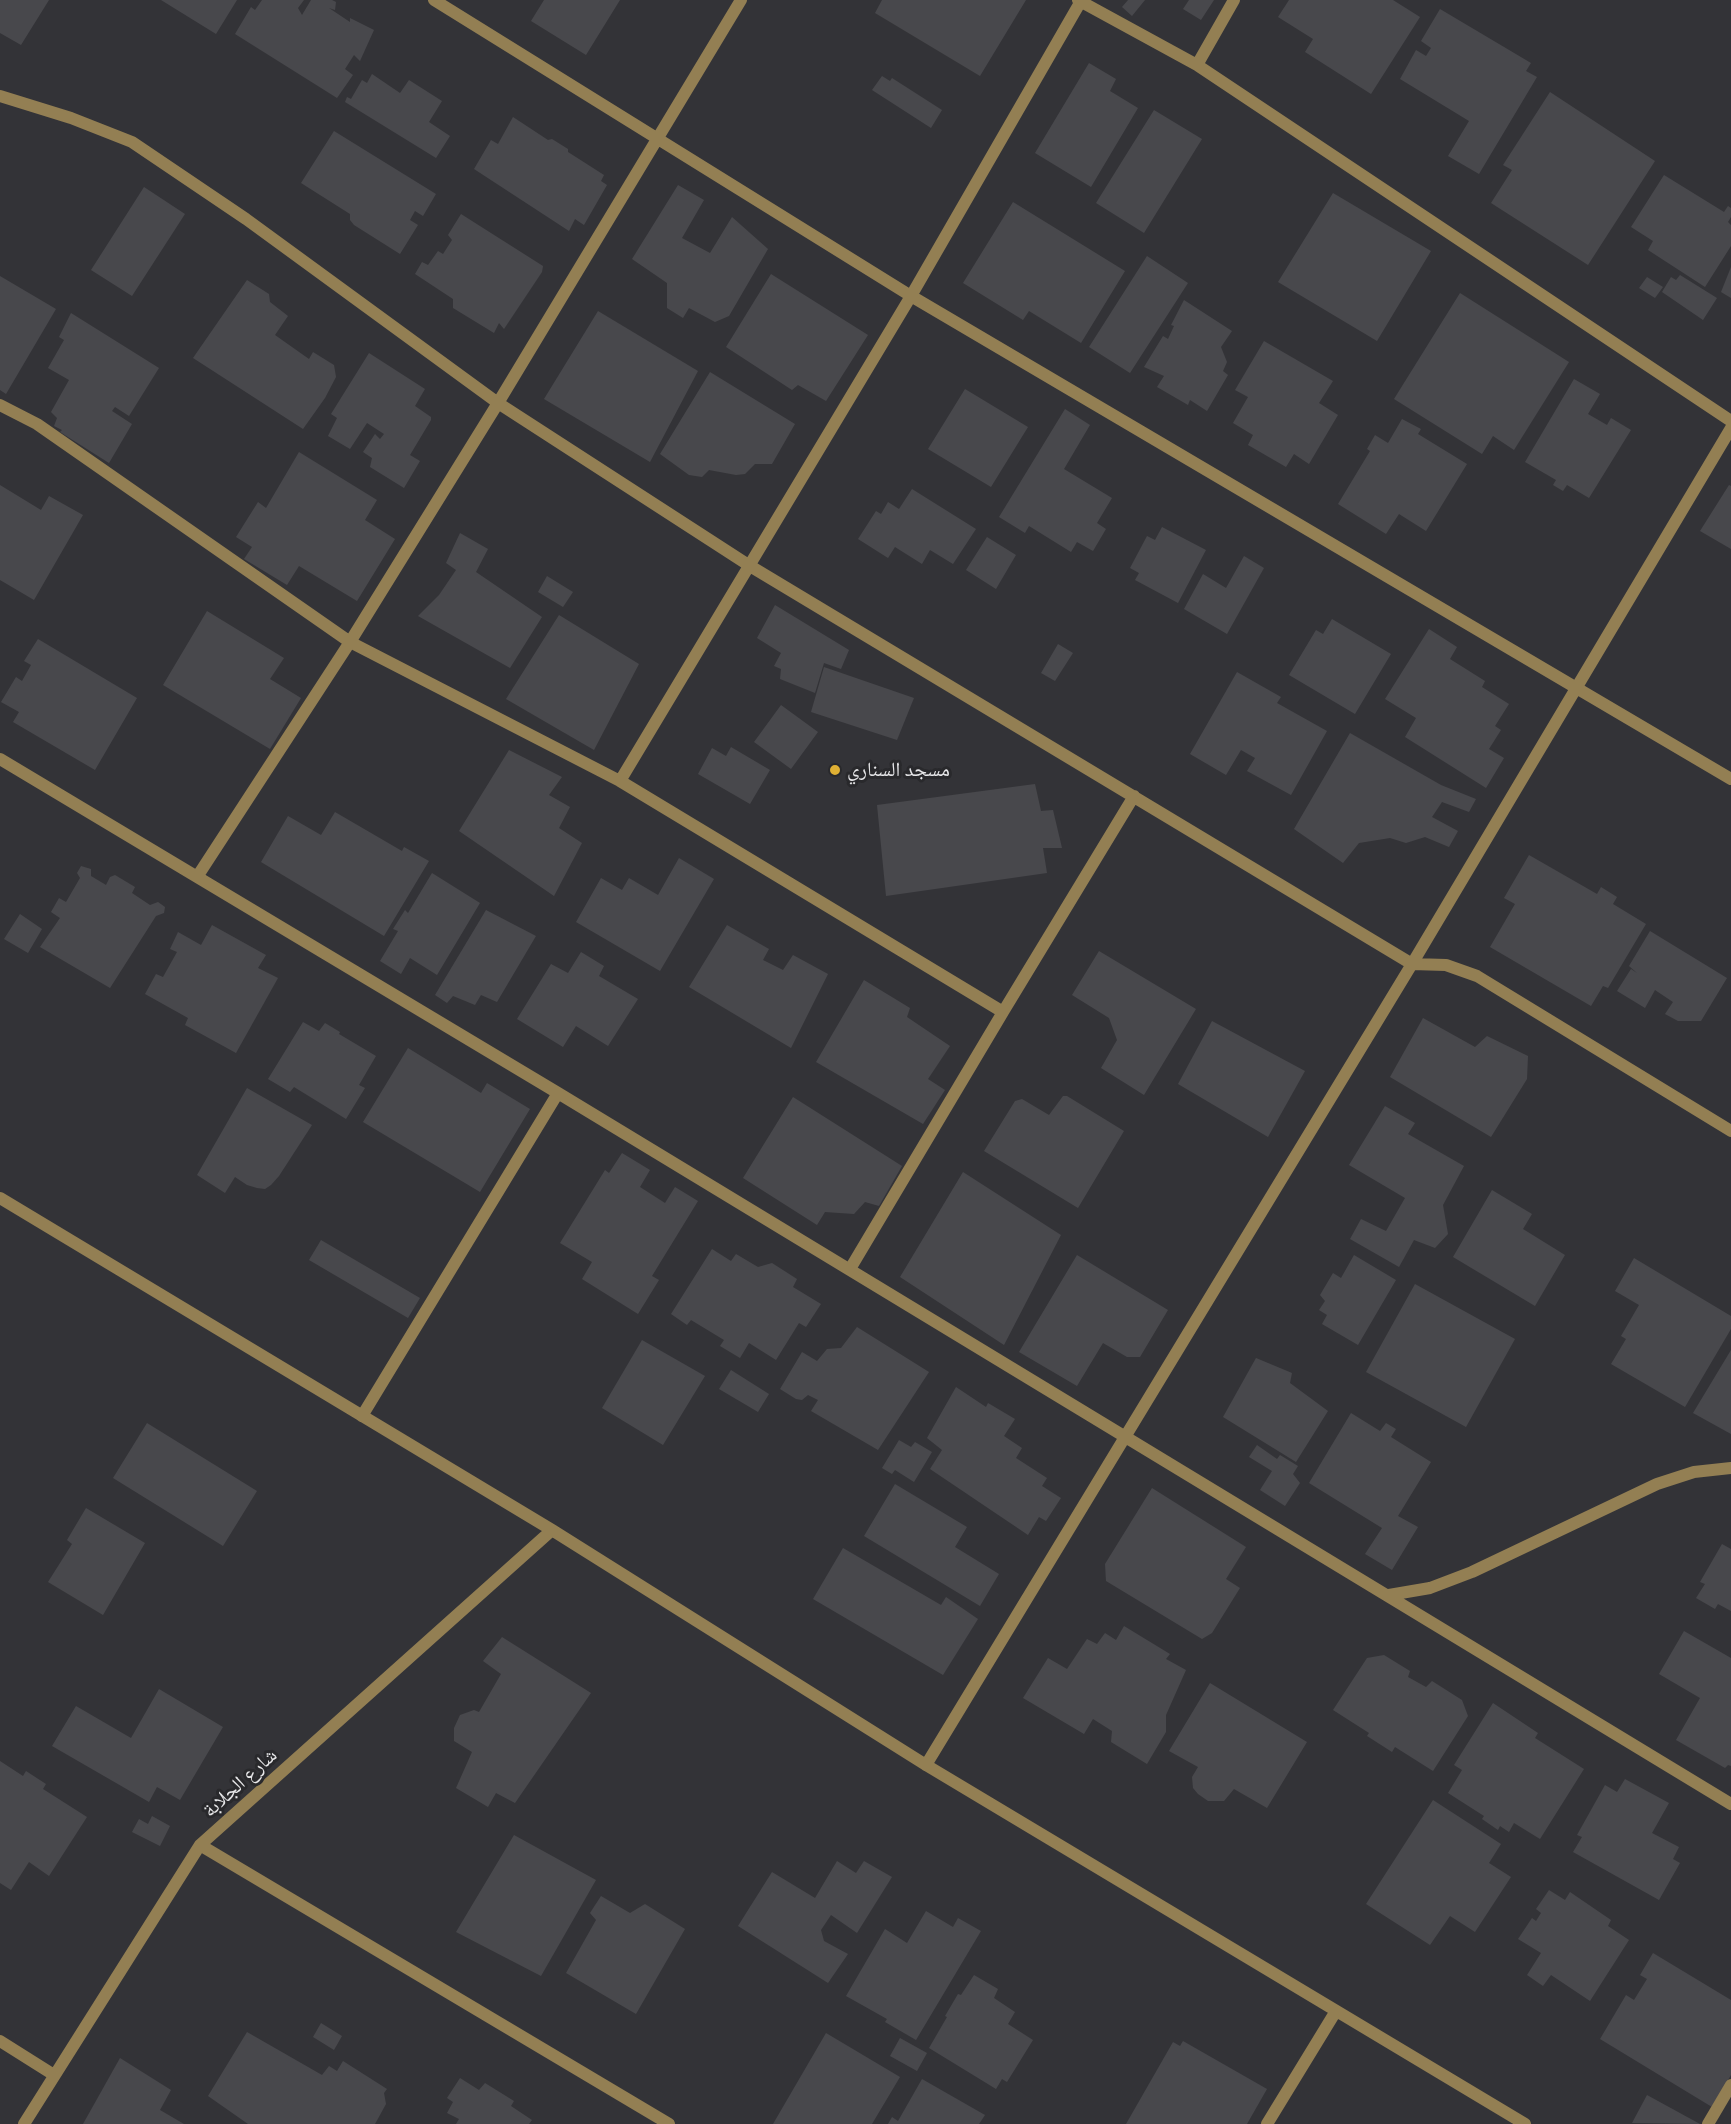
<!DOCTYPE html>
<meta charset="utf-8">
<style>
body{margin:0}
canvas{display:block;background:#333337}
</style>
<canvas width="1731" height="2124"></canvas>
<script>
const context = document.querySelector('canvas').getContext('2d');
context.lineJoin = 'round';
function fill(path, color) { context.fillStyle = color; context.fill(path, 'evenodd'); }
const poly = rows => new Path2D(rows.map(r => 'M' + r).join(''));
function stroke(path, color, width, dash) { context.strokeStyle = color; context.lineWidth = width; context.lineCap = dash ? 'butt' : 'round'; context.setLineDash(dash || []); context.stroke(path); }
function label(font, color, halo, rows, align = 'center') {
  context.font = font + ' Cabin,"Noto Naskh Arabic",sans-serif'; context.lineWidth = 6; context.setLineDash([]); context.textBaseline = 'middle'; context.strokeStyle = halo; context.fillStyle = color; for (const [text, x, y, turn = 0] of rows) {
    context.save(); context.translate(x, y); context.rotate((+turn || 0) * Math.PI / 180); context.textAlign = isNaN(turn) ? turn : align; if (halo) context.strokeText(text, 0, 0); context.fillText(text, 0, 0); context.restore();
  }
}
const building = poly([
 [0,0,49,0,21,45,0,33],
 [161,0,237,0,216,34],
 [262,0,304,0,298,8,302,15,311,0,332,0,336,2,335,10,329,8,350,22,350,18,374,30,360,61,354,55,345,69,353,75,337,98,235,34,251,7,255,10],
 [544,0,620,0,586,55,531,21],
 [882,0,1026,0,980,76,875,13],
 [1128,0,1145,0,1132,16,1122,7],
 [1189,0,1214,0,1201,20,1183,9],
 [1289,0,1393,0,1420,17,1371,94,1305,52,1313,39,1278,17],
 [1440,9,1531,63,1526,71,1537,77,1479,174,1448,156,1469,121,1400,79,1416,50,1426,56,1431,48,1421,41],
 [1089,63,1116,79,1110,91,1138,108,1091,187,1035,153],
 [372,74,400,93,409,80,442,101,429,122,450,136,436,158,345,102,347,97,351,99,362,80,367,83],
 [882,76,890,81,892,78,942,110,931,128,872,90],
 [1550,92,1655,161,1588,265,1491,203,1512,170,1503,165],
 [1154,110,1202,139,1144,233,1096,203],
 [513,117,548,140,552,139,568,149,568,152,604,175,601,181,607,185,584,225,575,219,569,231,474,169,491,140,498,144],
 [334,131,436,194,423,216,415,211,410,220,418,225,400,254,354,225,350,220,350,214,301,183],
 [1664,175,1724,212,1728,206,1731,208,1731,217,1728,222,1731,225,1731,246,1705,287,1648,250,1653,241,1631,227],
 [678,185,704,200,682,238,710,253,732,217,768,249,729,316,715,322,689,308,683,318,667,308,667,283,632,259],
 [144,187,185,214,132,296,91,270],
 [1333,193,1431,251,1377,341,1278,282],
 [1013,202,1125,271,1081,343,1029,311,1023,320,963,283],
 [461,214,543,266,542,272,504,329,499,323,494,333,453,308,453,299,415,274,422,262,428,265,438,251,443,254,452,240,448,235],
 [1147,256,1188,283,1130,373,1089,347],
 [1731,267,1731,298,1721,292],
 [771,274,868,335,826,401,798,385,792,390,726,347],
 [1680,275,1717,298,1703,320,1662,292,1671,277,1676,280],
 [0,276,56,309,6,394,0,390],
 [1647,277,1663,287,1655,298,1639,288],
 [247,280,269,294,270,302,288,316,275,335,309,359,313,352,334,365,336,377,325,398,303,429,193,358],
 [1460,293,1569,362,1514,450,1493,436,1482,454,1394,399],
 [1184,300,1232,331,1221,347,1227,362,1223,371,1228,375,1207,411,1190,400,1188,405,1157,387,1164,376,1144,367,1163,336,1168,339,1174,326,1171,325],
 [598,311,698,371,650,462,544,399],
 [71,313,159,368,129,416,115,407,112,411,132,424,109,463,60,432,62,430,54,426,57,418,51,412,69,380,48,368,64,340,59,337],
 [1264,341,1333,381,1319,403,1338,415,1309,464,1294,454,1286,467,1248,445,1253,435,1233,423,1248,397,1235,390],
 [369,353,425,389,415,406,431,417,431,420,410,455,420,461,404,488,370,467,372,458,363,452,375,434,380,439,384,434,367,423,350,449,328,436,337,418,331,414],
 [710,372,795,424,772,464,755,464,745,474,736,475,709,470,702,477,689,475,660,454],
 [1574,379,1600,394,1588,414,1607,425,1611,418,1631,430,1589,498,1567,485,1563,491,1553,485,1556,480,1525,462],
 [965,389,1028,427,991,487,928,449],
 [1065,409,1090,425,1064,469,1112,498,1097,523,1106,529,1093,551,1077,542,1071,552,1029,526,1025,533,999,517],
 [1402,419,1421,429,1418,434,1467,464,1426,531,1399,514,1386,534,1338,504,1370,451,1367,449,1375,435,1388,443],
 [299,452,377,500,365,520,395,539,357,601,299,566,287,585,244,559,252,547,236,537,258,502,266,508],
 [0,485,41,510,49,496,83,515,34,600,0,580],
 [1729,485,1731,486,1731,549,1700,531],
 [912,489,976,529,953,564,930,550,922,564,895,547,888,558,858,539,876,511,881,514,888,502,899,509],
 [1162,527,1206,550,1178,603,1135,580,1139,573,1130,568,1147,536,1155,540],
 [460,533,488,549,476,572,542,617,510,668,418,616,439,595,456,570,446,563],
 [987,537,1016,555,996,589,966,570],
 [1244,556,1264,568,1227,634,1184,609,1203,574,1226,588],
 [547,576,573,592,563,607,538,592],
 [775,605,849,650,841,669,824,663,815,693,780,679,781,669,774,666,781,653,757,638],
 [207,611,284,658,270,679,301,698,270,749,163,685],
 [559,615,639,664,594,750,506,699],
 [1332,619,1391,654,1355,714,1289,675,1316,630,1323,634],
 [1429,629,1457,647,1450,659,1485,681,1482,687,1509,704,1495,726,1501,730,1489,749,1504,758,1486,788,1405,737,1416,718,1385,699],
 [38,639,137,698,95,770,13,722,19,712,1,702,16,677,22,681,31,665,24,661],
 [1058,644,1073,653,1055,681,1041,673],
 [824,667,914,698,897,740,811,712],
 [1237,672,1281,697,1277,703,1327,731,1291,795,1247,771,1255,758,1241,750,1226,775,1190,754],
 [781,705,818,732,791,769,754,742],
 [1350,733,1441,785,1476,799,1469,812,1442,802,1432,817,1458,831,1449,847,1425,837,1406,843,1390,838,1359,843,1343,863,1294,829],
 [731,747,770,770,750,804,698,774,712,748,726,756],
 [509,750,562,777,549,795,570,807,559,828,582,843,554,896,459,831],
 [1035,784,1041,811,1053,810,1062,848,1043,848,1047,873,886,896,877,805],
 [335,812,402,851,404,847,429,861,384,936,261,862,288,816,321,835],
 [1529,855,1597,894,1601,887,1617,897,1613,904,1646,924,1608,988,1603,986,1591,1006,1490,947,1515,904,1504,898],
 [679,858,714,879,660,971,576,922,601,878,622,890,629,878,658,895],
 [81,866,91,869,91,876,106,885,110,877,115,875,135,887,132,893,150,905,158,902,165,907,164,913,156,916,110,988,40,947,60,918,51,912,59,898,66,902,80,878,77,873],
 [432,873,480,903,437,975,410,958,401,974,380,961,398,931,393,929,405,910,408,913],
 [486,910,536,936,497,1002,481,995,475,1005,453,996,447,1003,435,995],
 [20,914,42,929,28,953,4,939],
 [212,925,266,955,258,968,278,978,236,1053,185,1025,188,1018,145,994,156,974,163,977,177,952,170,949,178,932,201,945],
 [727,925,769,949,763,960,783,970,793,955,828,974,791,1048,689,987],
 [1650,931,1727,978,1701,1021,1678,1021,1665,1014,1673,1002,1655,990,1645,1008,1617,991,1631,969,1637,973,1629,966],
 [1099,951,1196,1009,1144,1095,1101,1068,1117,1040,1109,1018,1072,995],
 [581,952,604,966,599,976,638,999,608,1046,576,1026,563,1047,517,1019,551,964,568,973],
 [864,980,910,1008,907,1017,950,1046,928,1079,945,1090,923,1124,816,1062],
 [1423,1018,1475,1047,1487,1036,1528,1056,1527,1079,1491,1137,1390,1077],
 [1212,1021,1305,1071,1268,1137,1178,1084],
 [303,1022,319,1031,325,1023,340,1032,339,1034,376,1056,359,1085,365,1088,346,1119,294,1087,290,1092,268,1079],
 [408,1048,481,1093,487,1083,530,1109,480,1192,363,1122],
 [247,1088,312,1125,279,1176,271,1185,265,1189,257,1188,247,1185,235,1177,225,1193,197,1175],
 [1063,1096,1067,1096,1124,1131,1078,1208,984,1151,1015,1101,1022,1099,1049,1115],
 [793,1097,902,1166,879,1206,865,1202,854,1214,825,1212,817,1225,743,1178],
 [1385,1106,1415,1123,1408,1134,1464,1166,1443,1205,1448,1234,1435,1248,1414,1240,1399,1267,1350,1239,1361,1219,1386,1231,1405,1198,1349,1165],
 [622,1153,650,1170,640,1187,665,1203,675,1187,698,1201,652,1276,659,1280,638,1314,582,1279,592,1262,560,1243,605,1170,609,1173],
 [963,1172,1061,1235,1004,1345,900,1277],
 [1492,1190,1532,1214,1523,1229,1565,1255,1535,1306,1453,1257],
 [321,1240,420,1298,408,1318,309,1260],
 [712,1249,731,1261,736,1254,758,1267,772,1263,797,1279,793,1287,821,1304,806,1327,799,1323,776,1360,749,1343,740,1358,720,1346,724,1340,691,1320,687,1325,671,1314],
 [1077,1255,1168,1310,1140,1357,1127,1357,1103,1343,1077,1386,1019,1352],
 [1354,1255,1396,1280,1358,1345,1322,1324,1327,1315,1319,1310,1325,1301,1320,1295,1333,1273,1341,1278],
 [1634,1258,1731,1316,1731,1329,1685,1407,1611,1364,1626,1339,1621,1336,1639,1305,1615,1291],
 [1415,1284,1515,1339,1466,1427,1366,1372],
 [857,1327,929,1372,878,1450,811,1411,818,1400,808,1395,802,1400,796,1399,780,1389,802,1352,817,1361,827,1349,841,1348],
 [642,1340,705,1376,663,1445,602,1408],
 [1731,1350,1731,1434,1693,1413],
 [1256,1358,1292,1373,1290,1383,1328,1411,1296,1462,1223,1417],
 [731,1370,769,1394,758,1412,719,1389],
 [956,1387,986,1407,988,1403,1015,1419,1004,1436,1022,1448,1016,1458,1047,1478,1042,1486,1061,1498,1046,1521,1039,1517,1028,1535,930,1469,942,1450,927,1438],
 [1351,1413,1380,1431,1386,1423,1396,1429,1391,1437,1431,1462,1398,1516,1418,1527,1392,1570,1365,1554,1382,1528,1309,1483],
 [147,1423,257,1491,223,1546,113,1478],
 [899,1440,911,1447,915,1442,932,1452,914,1482,895,1470,892,1474,882,1468],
 [1257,1445,1277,1459,1280,1455,1298,1466,1293,1474,1300,1483,1285,1506,1260,1490,1272,1471,1249,1457],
 [895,1484,967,1527,955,1547,999,1574,980,1606,864,1536],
 [1152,1488,1246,1547,1226,1579,1240,1588,1212,1633,1202,1639,1106,1581,1105,1564],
 [86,1508,145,1543,103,1615,48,1582,72,1544,67,1540],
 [1722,1544,1731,1549,1731,1611,1718,1604,1715,1609,1696,1598,1705,1584,1700,1582],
 [843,1548,941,1605,946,1597,978,1619,943,1675,813,1599],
 [1124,1626,1170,1654,1166,1659,1186,1670,1166,1715,1166,1732,1147,1764,1111,1742,1112,1731,1093,1719,1084,1734,1023,1698,1048,1658,1067,1669,1087,1639,1097,1644,1105,1633,1116,1640],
 [1684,1631,1731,1658,1731,1766,1728,1765,1725,1768,1676,1740,1700,1698,1659,1674],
 [502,1637,591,1693,515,1803,496,1793,488,1807,456,1788,472,1752,454,1741,454,1728,460,1715,474,1710,479,1712,501,1674,483,1661],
 [1384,1655,1410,1671,1408,1677,1426,1687,1432,1681,1462,1700,1468,1716,1433,1771,1395,1747,1392,1752,1367,1736,1369,1733,1333,1710,1367,1658],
 [1210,1683,1307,1742,1267,1808,1234,1789,1224,1801,1208,1801,1198,1794,1193,1788,1192,1777,1198,1767,1169,1751],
 [159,1689,223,1727,180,1800,157,1787,149,1802,52,1746,76,1706,131,1738],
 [1493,1703,1538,1733,1535,1738,1584,1769,1540,1839,1514,1823,1509,1832,1500,1826,1498,1830,1482,1819,1484,1816,1448,1793,1462,1770,1454,1765],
 [0,1761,23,1776,26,1771,46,1784,43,1789,87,1817,49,1876,29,1862,11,1890,0,1883],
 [1625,1779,1669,1803,1652,1833,1679,1847,1673,1859,1680,1863,1659,1900,1573,1852,1582,1837,1577,1835,1605,1785,1617,1792],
 [1433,1800,1501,1844,1489,1863,1511,1877,1475,1932,1450,1916,1430,1945,1366,1904],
 [152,1816,170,1826,160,1846,132,1832,139,1819,148,1824],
 [514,1835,596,1880,541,1976,456,1932],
 [837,1861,856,1873,864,1861,892,1877,857,1933,831,1915,821,1930,824,1941,848,1954,828,1983,738,1926,772,1872,815,1898],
 [1549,1890,1565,1900,1570,1892,1611,1920,1608,1926,1629,1940,1590,2001,1551,1975,1543,1986,1527,1975,1541,1953,1518,1939,1532,1918,1536,1921,1541,1913,1536,1909],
 [601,1896,630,1913,645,1904,685,1929,636,2014,566,1973,596,1920,590,1913],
 [926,1911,953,1927,958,1918,981,1931,916,2040,885,2022,887,2019,846,1996,885,1929,907,1943],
 [1653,1953,1731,2000,1731,2075,1712,2107,1600,2039,1626,1995,1634,2000,1647,1979,1640,1975],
 [974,1975,998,1989,994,1998,1015,2012,1008,2024,1033,2040,1007,2082,1002,2079,996,2089,929,2048,947,2017,945,2016,958,1994,961,1995],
 [321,2023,342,2036,334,2050,313,2037],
 [247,2032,322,2075,329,2066,337,2071,343,2061,387,2089,384,2093,386,2104,375,2124,248,2124,208,2096],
 [826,2033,900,2077,872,2124,773,2124],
 [900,2038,927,2053,917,2071,890,2056],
 [1183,2041,1267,2089,1247,2124,1126,2124,1173,2042,1180,2046],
 [120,2058,171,2090,160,2110,184,2124,83,2124],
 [460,2078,479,2090,485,2083,514,2101,511,2106,532,2120,529,2124,456,2124,459,2119,447,2113,453,2102,447,2098],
 [922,2079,985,2115,979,2124,888,2124,892,2117,898,2121],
 [1647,2095,1700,2124,1632,2123]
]);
const street = poly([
 [434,0,911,296,1731,779],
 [1078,0,1197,65,1731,421],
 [1197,65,1234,0],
 [0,96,71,118,132,142,246,219,498,403,750,566,1412,964,1446,965,1477,976,1731,1131],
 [0,405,37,424,350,642,620,781,1003,1012,1134,796],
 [0,759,558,1093,1731,1804],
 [620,781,911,296,1081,1],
 [197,877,350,642,498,403,741,0],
 [0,1198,552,1530,926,1765,1525,2124],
 [850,1269,1003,1012],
 [362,1416,558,1093],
 [1389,1595,1430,1588,1472,1572,1657,1484,1694,1472,1731,1468],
 [926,1765,1412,964,1731,428],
 [200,1845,669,2124],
 [0,2041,54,2075],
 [24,2124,200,1845,552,1530],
 [1267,2124,1336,2011],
 [1708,2124,1731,2085]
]);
const markers = [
 [835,770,6,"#dfb034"]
];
const poiNames = [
 ["مسجد السناري",847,770]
];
const streetNames = [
 ["شارع الجلابة",240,1783,-42]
];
fill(building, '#48484c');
stroke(street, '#937f53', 12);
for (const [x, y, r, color] of markers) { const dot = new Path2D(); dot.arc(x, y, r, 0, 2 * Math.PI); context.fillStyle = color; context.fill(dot); stroke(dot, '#29292c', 2); }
label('20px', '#e7e7e9', '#29292c', poiNames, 'left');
label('20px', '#e7e7e9', '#29292c', streetNames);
</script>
